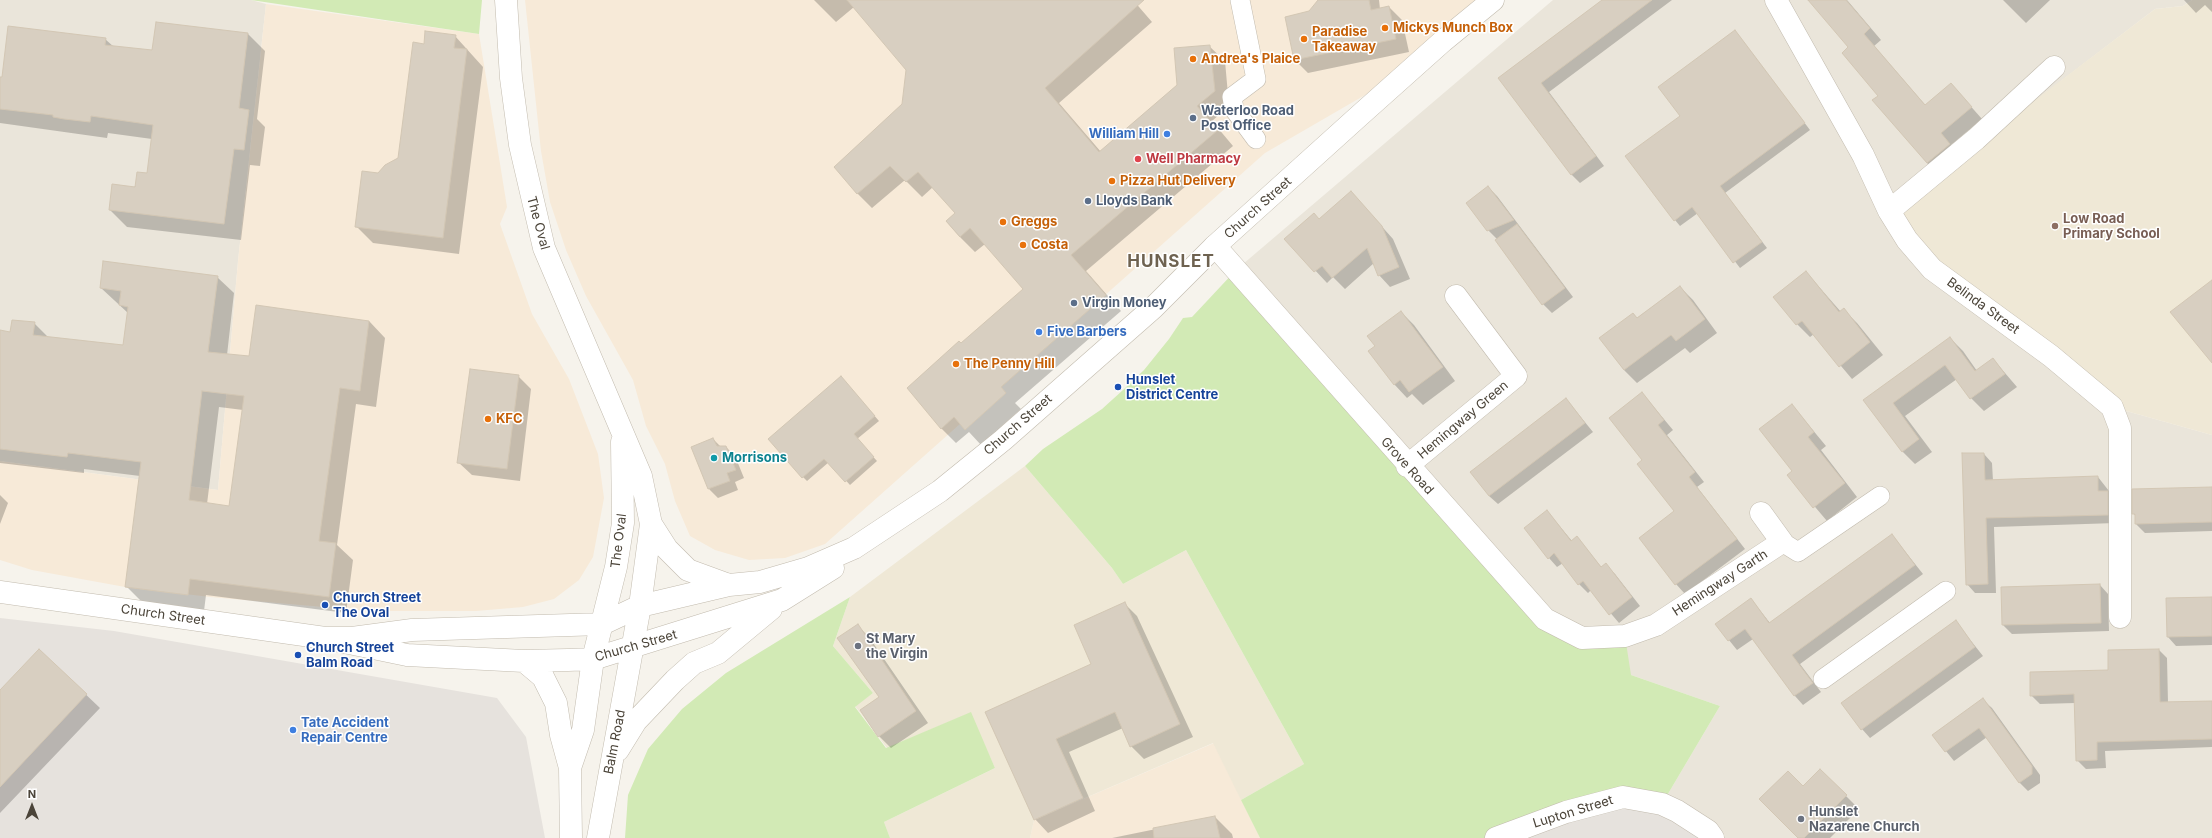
<!DOCTYPE html>
<style>
body{margin:0}
#map{position:relative;width:2212px;height:838px;overflow:hidden;background:#f6f3ec;font-family:Inter,sans-serif}
canvas{display:block}
.north{position:absolute;left:12px;top:786px;width:40px;height:40px;-webkit-text-stroke:3px #fff;paint-order:stroke;rotate:0deg;font-size:11px;font-weight:700;line-height:16px;text-align:center;color:#4b4439}
.north::after{content:'';display:block;margin:auto;width:14px;height:18px;background:#4b4439;clip-path:polygon(50% 0,100% 100%,50% 72%,0 100%)}
</style>
<div id="map">
<canvas width="2212" height="838"></canvas>
<div class="north">N</div>
</div>
<script>
const context = document.querySelector('canvas').getContext('2d');
context.lineJoin = 'round';
function fill(path, color) { context.fillStyle = color; context.fill(path, 'evenodd'); }
const poly = rows => new Path2D(rows.map(r => 'M' + r).join(''));
function stroke(path, color, width, dash) { context.strokeStyle = color; context.lineWidth = width; context.lineCap = dash ? 'butt' : 'round'; context.setLineDash(dash || []); context.stroke(path); }
function label(font, color, halo, rows, align = 'center') {
  context.font = font + ' Inter,sans-serif'; context.lineWidth = 3; context.setLineDash([]); context.textBaseline = 'middle'; context.strokeStyle = halo; context.fillStyle = color; for (const [text, x, y, turn = 0] of rows) {
    context.save(); context.translate(x, y); context.rotate((+turn || 0) * Math.PI / 180); context.textAlign = isNaN(turn) ? turn : align; if (halo) context.strokeText(text, 0, 0); context.fillText(text, 0, 0); context.restore();
  }
}
const residential = poly([
 [0,0,251,0,266,4,238,261,218,490,0,461],
 [1553,0,2192,0,2183,6,2155,9,2061,81,2112,407,2212,435,2212,838,1713,838,1662,804,1720,706,1631,675,1545,619,1236,270]
]);
const commercial = poly([
 [525,0,1483,0,1372,91,1265,153,825,544,785,558,749,560,715,550,690,536,675,501,665,464,646,426,633,380,586,296,566,250,550,202,541,151],
 [266,4,479,34,507,207,500,224,532,314,569,379,598,454,604,498,593,557,579,580,554,599,523,607,476,611,368,611,210,597,125,587,32,570,0,560,0,461,218,490,238,261],
 [1214,743,1260,838,1030,838,1034,820]
]);
const industrial = poly([
 [0,618,114,631,497,698,526,737,545,838,0,838],
 [1623,797,1713,838,1496,838]
]);
const education = poly([
 [2192,0,2212,0,2212,435,2112,407,1949,282,1889,211,2155,9,2183,6],
 [1025,466,1112,568,1123,584,1186,550,1304,764,1241,800,1213,743,1034,820,1030,838,890,838,884,822,995,768,970,713,887,748,855,706,873,693,833,646,850,597]
]);
const green = poly([
 [251,0,482,0,479,34],
 [1236,270,1545,619,1625,636,1631,675,1720,706,1662,804,1623,797,1496,838,1260,838,1241,800,1304,764,1186,550,1123,584,1112,568,1025,466,1043,449,1102,409,1123,390,1144,370,1169,339,1183,318,1192,317],
 [850,597,833,646,873,693,855,707,886,748,971,712,995,768,884,822,890,838,625,838,628,795,648,749,682,709,726,673]
]);
const shadow = poly([
 [814,0,1133,0,1152,22,1059,103,1101,152,1178,86,1209,46,1225,61,1229,106,1212,121,1233,146,1086,271,1121,311,1015,403,1021,409,981,445,969,432,956,443,941,428,961,344,1024,289,985,244,975,252,960,237,947,222,956,213,933,187,922,197,905,180,872,208,857,193,903,105,907,70,854,7,836,22],
 [1319,0,1379,0,1380,9,1389,7,1402,20,1409,52,1308,73,1295,60,1286,17,1310,12],
 [1604,0,1672,0,1549,92,1604,166,1580,183,1571,174,1500,78],
 [1818,0,1847,0,1881,40,1874,46,1926,106,1951,84,1982,119,1951,145,1960,155,1938,174,1927,163,1880,96],
 [2003,0,2050,0,2026,23],
 [2184,0,2212,0,2212,12,2205,5,2196,13],
 [156,23,248,34,265,51,257,119,265,127,260,166,250,165,241,240,127,227,110,210,148,174,152,139,108,133,107,138,0,123,0,78,105,39,114,47,153,51],
 [1735,31,1810,130,1725,193,1767,248,1740,268,1698,213,1680,226,1675,220,1681,116],
 [455,36,483,67,459,254,373,243,356,226,378,174,399,159,425,45],
 [1488,187,1497,196,1573,297,1552,313,1543,304,1498,240,1488,230],
 [1351,192,1393,239,1410,279,1390,287,1379,275,1374,263,1345,289,1333,277,1327,283,1286,239,1320,220],
 [1806,272,1841,312,1844,310,1857,323,1883,355,1852,379,1814,334,1810,337,1797,324],
 [217,277,234,293,227,355,250,357,369,321,385,338,376,407,356,404,337,545,353,560,346,613,206,595,204,611,143,603,126,586,140,476,84,469,84,473,0,463,0,331,11,333,34,323,49,338,124,346,128,313,101,288],
 [219,407,243,410,230,507,207,504],
 [1680,287,1693,300,1717,333,1690,353,1685,348,1637,383,1624,370,1601,338,1633,314,1637,318],
 [1401,312,1414,325,1455,381,1423,405,1412,394,1407,398,1394,384],
 [1950,338,1963,351,1977,371,1993,359,2017,387,1984,411,1971,398,1957,379,1905,416,1932,452,1915,464,1902,451,1865,400],
 [518,376,531,389,520,481,472,475,458,462],
 [845,382,879,421,857,439,877,461,850,485,829,462,807,481,803,477],
 [1642,393,1673,430,1667,435,1704,482,1697,487,1745,549,1685,594,1676,584,1675,511],
 [1566,399,1593,432,1498,504,1489,496],
 [1792,405,1826,446,1821,450,1857,497,1827,521,1788,475,1793,471],
 [713,439,721,447,726,447,735,456,744,478,735,482,738,490,718,498,709,489,693,448],
 [1984,454,1992,463,1993,481,2098,477,2116,500,2116,523,1994,527,1996,593,1975,593,1967,584],
 [2212,488,2212,531,2145,533,2136,524,2136,517,2134,514,2134,490],
 [0,495,8,503,0,524],
 [1547,511,1572,541,1577,537,1602,568,1606,565,1615,574,1640,606,1619,623,1591,590,1588,593,1579,584,1563,563,1557,567,1549,558],
 [1892,535,1923,574,1800,664,1821,692,1803,705,1795,696,1753,639,1737,650,1716,624,1751,599,1770,623],
 [2100,585,2108,594,2109,631,2012,634,2003,625,2002,588],
 [2212,598,2212,645,2176,646,2168,637,2167,599],
 [1124,603,1137,616,1193,737,1144,759,1131,746,1123,728,1069,752,1095,811,1048,833,1035,819,986,712,1093,664],
 [1956,622,1983,656,1870,738,1862,729],
 [857,625,869,637,928,723,891,748,879,736,861,710,880,697],
 [39,650,100,708,0,813,0,691],
 [2159,650,2167,658,2168,703,2212,702,2212,747,2105,751,2106,768,2086,769,2077,760,2075,703,2040,704,2031,695,2109,671],
 [1983,700,1992,708,2040,775,2040,783,2028,791,2019,782,1987,737,1954,761,1933,735],
 [1820,770,1859,809,1830,838,1799,838,1803,787],
 [1215,817,1232,834,1233,838,1112,838]
]);
const building = poly([
 [847,0,1144,0,1045,88,1099,152,1177,85,1174,48,1210,45,1215,91,1197,106,1218,130,1071,255,1106,295,1001,387,1006,393,965,430,954,417,941,429,907,388,959,341,961,343,1023,289,970,228,960,237,946,221,955,213,918,172,906,182,890,166,857,194,834,167,902,104,906,70,847,0],
 [1318,0,1369,0,1371,10,1389,6,1396,39,1294,60,1285,17,1309,11,1318,0],
 [1602,0,1652,0,1541,83,1596,156,1571,175,1498,78,1602,0],
 [1808,0,1846,0,1870,28,1864,34,1925,105,1951,83,1972,107,1941,133,1950,144,1927,163,1872,100,1878,96,1842,53,1848,47,1808,0],
 [156,22,248,33,239,108,249,110,244,150,234,149,224,224,109,210,112,184,135,187,137,172,147,173,153,125,91,116,90,122,64,119,53,117,53,115,0,109,0,77,2,77,8,26,106,38,105,45,152,50,156,22],
 [1735,30,1805,123,1720,186,1762,242,1733,263,1692,207,1674,221,1625,156,1680,116,1658,87,1735,30],
 [425,31,456,35,454,48,467,49,443,238,355,227,362,171,378,173,385,165,398,158,413,42,424,44,425,31],
 [1488,186,1514,220,1487,231,1466,203,1488,186],
 [1351,191,1382,226,1399,267,1378,276,1367,248,1332,278,1322,266,1314,272,1284,239,1314,213,1319,219,1351,191],
 [1517,224,1565,288,1542,305,1495,240,1517,224],
 [103,261,218,276,208,352,249,356,256,305,369,321,360,391,340,388,319,541,336,543,329,597,190,579,188,595,125,587,141,462,68,453,67,457,0,449,0,330,10,332,12,320,35,322,33,335,123,345,128,307,119,305,121,291,100,288,103,261],
 [202,391,244,396,229,506,189,500,202,391],
 [1806,271,1839,312,1844,308,1870,342,1839,367,1802,321,1796,325,1773,297,1806,271],
 [2212,280,2212,363,2170,312,2212,280],
 [1680,286,1705,319,1676,341,1671,335,1624,370,1599,338,1633,313,1637,318,1680,286],
 [1401,311,1443,367,1409,392,1400,380,1394,385,1368,351,1375,346,1367,336,1401,311],
 [1950,337,1975,371,1993,358,2005,374,1970,399,1945,365,1893,403,1919,439,1902,452,1863,400,1950,337],
 [470,369,519,375,507,469,457,463,470,369],
 [841,376,875,416,854,434,874,457,845,482,824,459,802,478,768,439,841,376],
 [1642,392,1664,420,1658,425,1695,472,1689,477,1737,539,1675,585,1639,538,1674,511,1637,464,1642,460,1609,418,1642,392],
 [1566,398,1585,423,1489,496,1470,472,1566,398],
 [1792,404,1814,432,1808,437,1845,483,1813,508,1787,475,1792,471,1759,429,1792,404],
 [713,438,717,446,726,446,736,470,727,473,730,481,708,489,691,447,713,438],
 [1962,453,1984,453,1985,480,2098,476,2098,491,2108,491,2108,515,1986,518,1988,584,1966,585,1962,453],
 [2212,487,2212,522,2135,524,2135,514,2132,514,2132,489,2212,487],
 [1547,510,1571,541,1577,536,1601,567,1606,563,1632,597,1609,615,1583,581,1578,585,1554,553,1548,559,1524,528,1547,510],
 [1892,534,1915,565,1792,655,1813,683,1794,696,1745,629,1728,641,1715,624,1751,598,1769,623,1892,534],
 [2100,584,2101,623,2002,625,2001,587,2100,584],
 [2212,597,2212,636,2167,637,2166,598,2212,597],
 [1125,602,1180,724,1130,747,1115,712,1056,739,1083,798,1034,820,985,712,1091,664,1074,625,1125,602],
 [1956,620,1975,647,1861,730,1841,703,1956,620],
 [858,624,916,711,878,737,860,710,879,697,837,638,858,624],
 [39,649,87,694,0,787,0,690,39,649],
 [2159,649,2160,702,2212,701,2212,739,2097,742,2097,760,2076,761,2074,694,2030,696,2030,672,2108,670,2108,650,2159,649],
 [1983,698,2032,766,2032,774,2019,783,1979,728,1945,752,1932,735,1983,698],
 [1820,769,1847,795,1804,838,1798,838,1759,799,1788,771,1803,786,1820,769],
 [1215,816,1220,838,1154,838,1153,828,1215,816]
]);
const pedestrian = poly([
 [1240,0,1256,79,1232,97,1234,109,1256,139],
 [1782,542,1798,552,1880,496],
 [1823,679,1946,591]
]);
const minor = poly([
 [1776,0,1863,155,1889,211,1907,240,1932,269,2051,356,2112,407,2120,428,2120,617],
 [1889,211,1976,139,2054,67],
 [1215,246,1545,619,1582,638,1625,636,1656,625,1782,542,1761,513],
 [1407,466,1516,376,1456,296],
 [1496,838,1566,812,1623,797,1662,804,1677,811,1708,831,1713,838]
]);
const tertiary = poly([
 [506,0,511,78,520,145,544,248,641,476,651,524,640,606,598,838],
 [651,524,667,549,688,570,729,585],
 [0,592,325,638,407,655,524,661,568,660,593,659,782,600,833,568],
 [325,638,352,638,412,630,602,624,640,606,729,585,760,582,808,568,854,548,940,491,1003,440,1153,308,1215,246,1359,116,1443,41,1493,0],
 [524,661,543,677,556,703,561,735,570,768],
 [618,750,636,721,675,680,694,663,718,653,771,609],
 [571,838,570,768,583,730,593,659,616,567,623,523,622,442]
]);
const markers = [
 [1385,28,4,"#e8710a"],
 [1304,39,4,"#e8710a"],
 [1193,59,4,"#e8710a"],
 [1193,118,4,"#5c6f8a"],
 [1167,134,4,"#3f7fe0"],
 [1138,159,4,"#e0444e"],
 [1112,181,4,"#e8710a"],
 [1088,201,4,"#5c6f8a"],
 [1003,222,4,"#e8710a"],
 [2055,226,4,"#8d6e63"],
 [1023,245,4,"#e8710a"],
 [1074,303,4,"#5c6f8a"],
 [1039,332,4,"#3f7fe0"],
 [956,364,4,"#e8710a"],
 [1118,387,4,"#1a4fb4"],
 [488,419,4,"#e8710a"],
 [714,458,4,"#0f9aa8"],
 [325,605,4,"#1a4fb4"],
 [858,646,4,"#6b7280"],
 [298,655,4,"#1a4fb4"],
 [293,730,4,"#3f7fe0"],
 [1801,819,4,"#6b7280"]
];
const foodNames = [
 ["Mickys Munch Box",1393,28],
 ["Paradise",1312,32],
 ["Takeaway",1312,47],
 ["Andrea's Plaice",1201,59],
 ["Pizza Hut Delivery",1120,181],
 ["Greggs",1011,222],
 ["Costa",1031,245],
 ["The Penny Hill",964,364],
 ["KFC",496,419]
];
const serviceNames = [
 ["Waterloo Road",1201,111],
 ["Post Office",1201,126],
 ["Lloyds Bank",1096,201],
 ["Virgin Money",1082,303]
];
const shopNames = [
 ["William Hill",1159,134,"right"],
 ["Five Barbers",1047,332],
 ["Tate Accident",301,723],
 ["Repair Centre",301,738]
];
const healthNames = [
 ["Well Pharmacy",1146,159]
];
const streetNames = [
 ["Church Street",1258,208,-42],
 ["The Oval",538,223,75],
 ["Belinda Street",1983,306,36],
 ["Hemingway Green",1463,420,-40],
 ["Church Street",1018,425,-41],
 ["Grove Road",1407,466,48],
 ["The Oval",619,541,-83],
 ["Hemingway Garth",1720,583,-33],
 ["Church Street",163,615,8],
 ["Church Street",636,646,-16],
 ["Balm Road",615,742,-79],
 ["Lupton Street",1573,812,-17]
];
const educationNames = [
 ["Low Road",2063,219],
 ["Primary School",2063,234]
];
const transitNames = [
 ["Hunslet",1126,380],
 ["District Centre",1126,395],
 ["Church Street",333,598],
 ["The Oval",333,613],
 ["Church Street",306,648],
 ["Balm Road",306,663]
];
const cultureNames = [
 ["Morrisons",722,458]
];
const worshipNames = [
 ["St Mary",866,639],
 ["the Virgin",866,654],
 ["Hunslet",1809,812],
 ["Nazarene Church",1809,827]
];
const districtNames = [
 ["HUNSLET",1171,262]
];
fill(residential, '#eae5da');
fill(commercial, '#f7ead8');
fill(industrial, '#e6e2dd');
fill(education, '#efe8d6');
fill(green, '#d2eab5');
fill(shadow, '#0003');
fill(building, '#d8cfc1');
stroke(building, '#d3c7b4', 1);
stroke(pedestrian, '#c2bbae', 20);
stroke(minor, '#c2bbae', 23);
stroke(tertiary, '#c2bbae', 23);
stroke(pedestrian, '#fff', 19);
stroke(minor, '#fff', 22);
stroke(tertiary, '#fff', 22);
for (const [x, y, r, color] of markers) { const dot = new Path2D(); dot.arc(x, y, r, 0, 2 * Math.PI); context.fillStyle = color; context.fill(dot); stroke(dot, '#fff', 1.5); }
label('bold 13px', '#c56008', '#fff', foodNames, 'left');
label('bold 13px', '#4e5e75', '#fff', serviceNames, 'left');
label('bold 13px', '#366cbe', '#fff', shopNames, 'left');
label('bold 13px', '#be3a42', '#fff', healthNames, 'left');
label('13px', '#4b4439', '#fff', streetNames);
label('bold 13px', '#785e54', '#fff', educationNames, 'left');
label('bold 13px', '#164399', '#fff', transitNames, 'left');
label('bold 13px', '#0d838f', '#fff', cultureNames, 'left');
label('bold 13px', '#5b616d', '#fff', worshipNames, 'left');
context.letterSpacing = '1px';
label('bold 17px', '#6e6250', '#fff', districtNames);
context.letterSpacing = '0px';
</script>
